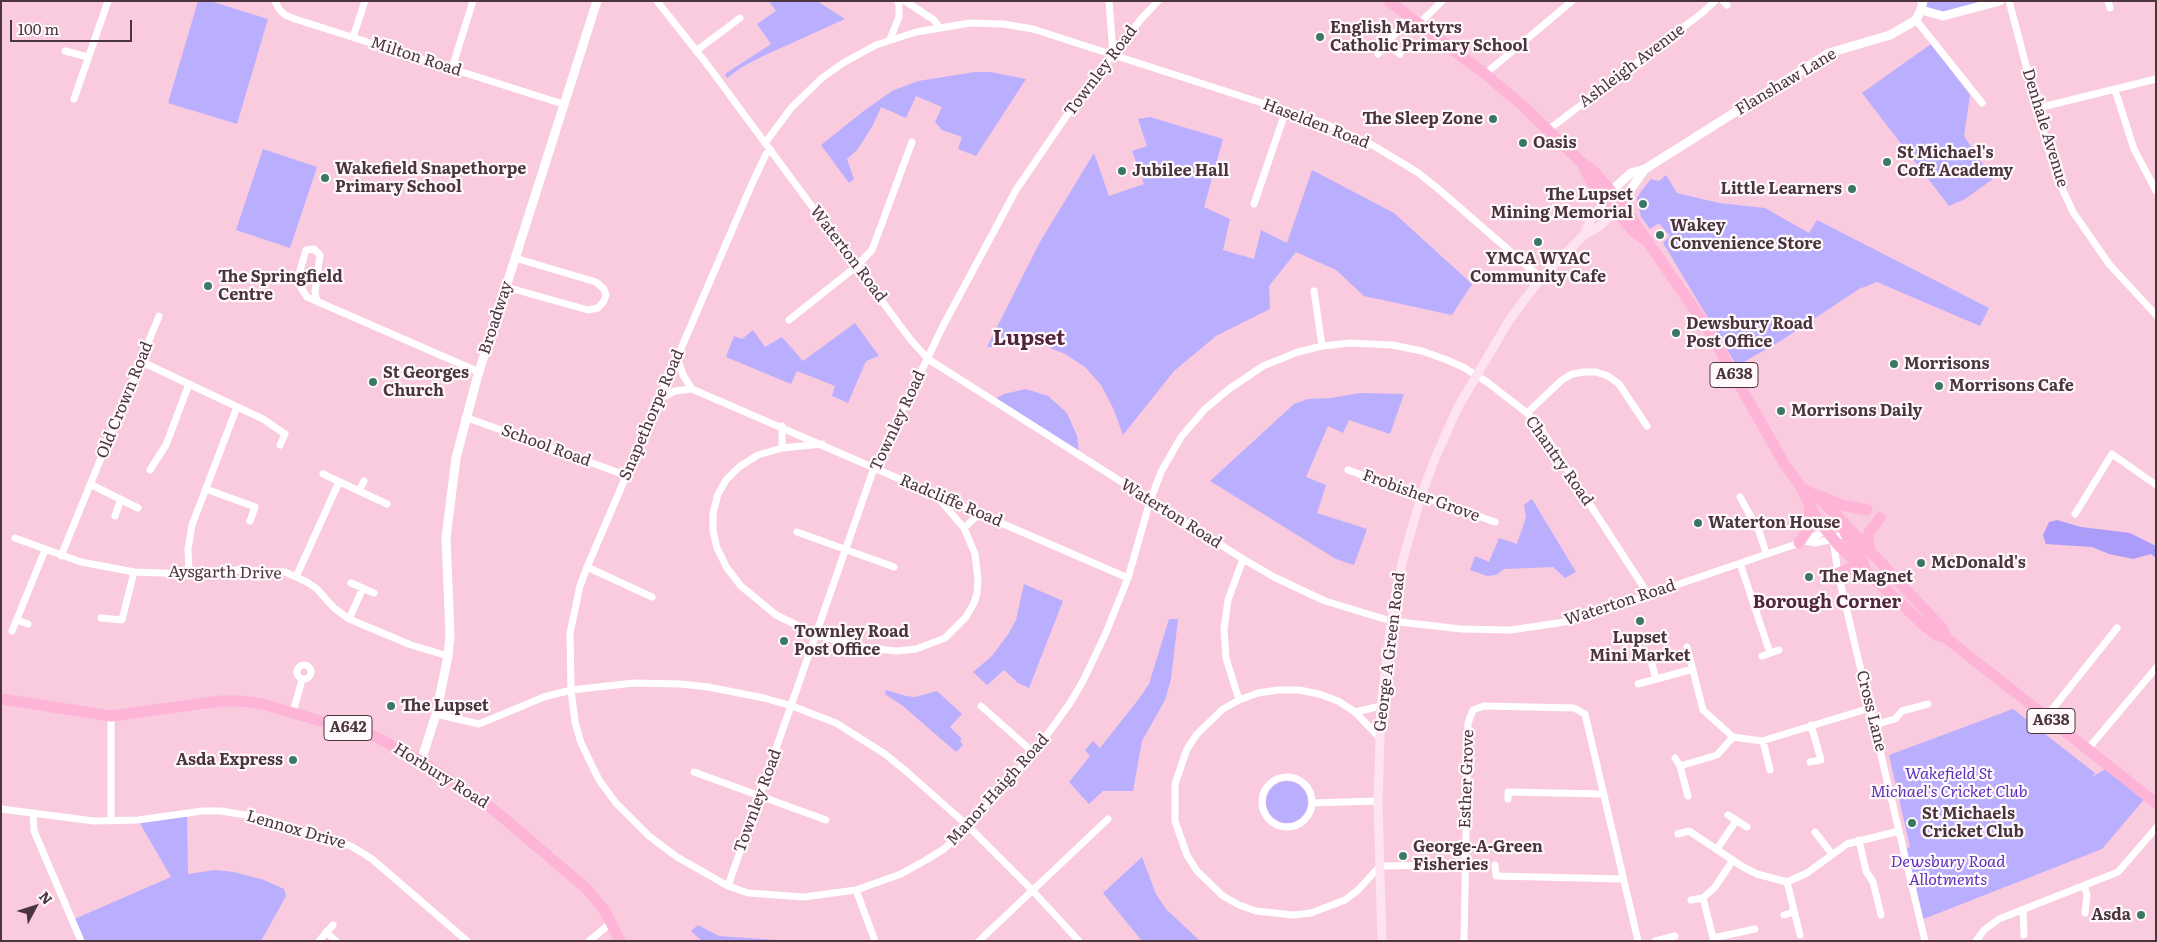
<!DOCTYPE html>
<style>
body{margin:0}
#map{position:relative;width:2157px;height:942px;overflow:hidden;background:#facadf;font-family:Literata,serif}
canvas{display:block}
.frame{position:absolute;inset:0;border:2px solid #4b343e;pointer-events:none}
.north{position:absolute;left:10px;top:882px;width:50px;height:50px;-webkit-text-stroke:4px #fff9fb;paint-order:stroke;rotate:50deg;font-size:14px;font-weight:700;line-height:20px;text-align:center;color:#4b343e}
.north::after{content:'';display:block;margin:auto;width:18px;height:22px;background:#4b343e;clip-path:polygon(50% 0,100% 100%,50% 72%,0 100%)}
.scale{position:absolute;left:10px;top:20px;width:122px;height:22px;box-sizing:border-box;border:2px solid #4b343e;border-top:0;padding-left:6px;font-size:15px;line-height:18px;white-space:nowrap;color:#4b343e;-webkit-text-stroke:4px #fff9fb;paint-order:stroke}
</style>
<div id="map">
<canvas width="2157" height="942"></canvas>
<div class="frame"></div>
<div class="north">N</div>
<div class="scale">100 m</div>
</div>
<script>
const context = document.querySelector('canvas').getContext('2d');
context.lineJoin = 'round';
function fill(path, color) { context.fillStyle = color; context.fill(path, 'evenodd'); }
const poly = rows => new Path2D(rows.map(r => 'M' + r).join(''));
function stroke(path, color, width, dash) { context.strokeStyle = color; context.lineWidth = width; context.lineCap = dash ? 'butt' : 'round'; context.setLineDash(dash || []); context.stroke(path); }
function label(font, color, halo, rows, align = 'center') {
  context.font = font + ' Literata,serif'; context.lineWidth = 4.5; context.setLineDash([]); context.textBaseline = 'middle'; context.strokeStyle = halo; context.fillStyle = color; for (const [text, x, y, turn = 0] of rows) {
    context.save(); context.translate(x, y); context.rotate((+turn || 0) * Math.PI / 180); context.textAlign = isNaN(turn) ? turn : align; if (halo) context.strokeText(text, 0, 0); context.fillText(text, 0, 0); context.restore();
  }
}
const green = poly([
 [198,1,210,1,268,19,237,124,168,103],
 [769,1,817,1,845,19,763,56,742,67,727,78,725,74,771,44,757,24,776,11],
 [1923,1,2000,1,1943,16,1921,10],
 [1931,44,1970,95,1964,136,1993,179,1965,199,1949,206,1862,93],
 [975,72,991,72,1026,79,976,156,958,149,962,137,942,130,935,122,942,107,916,96,906,118,881,107,873,125,858,149,847,159,854,179,849,183,821,145,865,110,892,91,918,81],
 [1150,117,1223,139,1204,207,1230,219,1223,250,1254,259,1261,230,1287,243,1312,170,1394,213,1472,284,1452,315,1364,296,1336,270,1296,252,1269,286,1270,309,1216,336,1174,371,1123,435,1114,410,1101,385,1085,367,1065,354,1045,346,987,347,1040,242,1094,153,1109,196,1144,184,1132,151,1147,146,1138,119],
 [263,149,317,167,290,248,236,230],
 [1666,175,1677,193,1719,203,1765,208,1809,233,1817,220,1989,308,1980,326,1877,282,1859,289,1782,340,1737,366,1663,243,1670,236,1659,223,1650,229,1641,217,1637,198,1642,190,1651,179,1659,181],
 [855,323,879,356,866,361,848,403,832,396,835,386,797,371,791,384,726,357,734,336,742,339,753,330,765,347,782,337,803,361],
 [1026,389,1048,396,1067,413,1077,436,1079,454,993,400,1004,394],
 [1360,393,1404,394,1390,434,1349,420,1343,433,1328,426,1306,477,1326,485,1317,513,1367,529,1354,565,1336,559,1210,481,1294,404,1308,399,1331,398],
 [1532,499,1576,572,1565,578,1553,567,1504,569,1496,575,1487,576,1470,570,1475,556,1489,562,1499,538,1517,544,1526,517,1524,505],
 [1024,584,1063,601,1029,688,1018,683,1004,670,987,685,973,672,992,656,1009,633,1016,620],
 [1169,619,1178,619,1171,679,1165,700,1142,741,1133,791,1103,791,1089,804,1069,782,1090,756,1085,750,1093,741,1100,748,1138,700,1149,684],
 [886,690,906,696,915,697,937,691,962,714,950,727,962,739,960,741,963,745,956,752,903,706,885,694],
 [2013,709,2095,773,2092,777,2109,767,2147,796,2102,849,1921,920,1904,849,1910,847,1889,755],
 '1266 802a21 21 0 1 1 42 0a21 21 0 1 1-42 0Z',
 [187,813,188,874,215,870,234,872,264,880,284,889,286,896,261,941,81,941,72,920,171,877,138,820],
 [1142,857,1156,894,1166,909,1200,941,1142,941,1103,893],
 [698,925,719,936,791,941,702,941,691,931]
]);
const forest = poly([
 [2057,520,2081,527,2130,533,2156,546,2156,558,2151,554,2133,559,2109,554,2092,547,2046,544,2043,535,2049,522]
]);
const minor = poly([
 [275,1,279,9,285,15,295,19,563,104],
 [657,1,706,63,910,339,928,359,1243,559,1274,577,1325,601,1391,621,1461,629,1511,630,1571,621,1805,541,1843,522],
 [905,1,934,20,939,27],
 [1109,1,1113,54],
 [1723,1,1727,5],
 [2009,1,2047,145,2060,184,2073,212,2109,264,2156,315],
 [2108,1,2110,8],
 [1916,20,1982,103],
 [1418,25,1442,1],
 [353,37,365,1],
 [890,39,899,17,899,5,897,1],
 [1387,44,1400,54],
 [65,51,88,57],
 [696,51,740,18],
 [1378,54,1408,18],
 [452,68,473,1],
 [1485,74,1572,1],
 [2115,90,2134,149,2156,191],
 [74,99,108,1],
 [2038,108,2156,79],
 [1548,130,1702,13,1715,1],
 [765,143,792,107,822,78,843,63,876,45,916,32,970,23,1003,24,1033,29,1321,122,1374,146,1417,172,1436,187,1541,278],
 [771,150,766,154,751,186,587,567,580,586,570,633,571,690,575,722,581,743,599,780,616,803,649,836,677,857,728,886,748,893,804,897,856,890,901,874,926,860,944,849,968,826,1034,753,1070,703,1083,681,1105,635,1128,578,1150,501,1161,472,1181,437,1205,409,1229,389,1263,366,1298,352,1322,346,1350,343,1392,345,1422,351,1447,360,1463,367,1487,382,1527,413,1541,429,1648,594],
 [1254,204,1286,110],
 [506,287,588,310,598,308,604,301,606,295,604,289,596,282,515,258],
 [1314,291,1322,346],
 [317,301,315,292,320,255,314,249,306,250,299,274,300,286,307,297,479,372],
 [789,320,857,266,872,250,912,142],
 [677,356,683,375,692,389,1128,578],
 [140,361,263,419,285,434,280,445],
 [659,399,675,391,692,389],
 [1527,413,1562,380,1572,374,1584,372,1596,372,1608,376,1619,384,1647,426],
 [465,417,625,475],
 [782,426,782,448],
 [822,444,782,448,758,455,739,467,726,480,718,494,713,513,713,531,717,548,727,568,741,586,776,615,817,635,866,648,897,651,916,649,945,638,966,617,974,603,977,593,978,580,975,554,964,528,934,493],
 [150,470,166,445,189,384],
 [1348,470,1495,522],
 [323,474,387,504],
 [90,484,138,508],
 [206,489,255,507,250,521],
 [359,491,364,481],
 [1740,497,1759,531,1766,553],
 [2075,514,2112,454,2156,485],
 [115,516,121,499],
 [964,528,980,513],
 [797,532,894,567],
 [15,538,81,562,134,572,189,574,238,570,285,572,307,582,317,589,334,608,349,619,411,645,448,656],
 [1833,539,1838,573,1925,941],
 [1805,541,1815,543,1833,539,1848,531],
 [61,556,159,316],
 [1740,563,1770,653],
 [587,567,652,597],
 [189,574,188,549,192,525,237,407],
 [296,577,339,482],
 [351,583,374,593],
 [101,618,122,620,134,572],
 [349,619,363,588],
 [17,620,28,624],
 [12,631,45,550],
 [1687,647,1703,710,1733,737,1762,741,1870,708],
 [1762,656,1779,650],
 [1651,661,1656,679],
 '297 672a7 7 0 1 1 14 0a7 7 0 1 1-14 0Z',
 [1638,684,1693,669],
 [1239,700,1226,658,1224,629,1228,600,1243,559],
 [981,706,1034,753],
 [293,712,302,680],
 [1355,712,1381,706],
 [436,714,479,724,544,697,571,690,634,683,680,684,708,687,764,698,792,706,836,723,885,754,907,772,968,826,1032,890,1079,941],
 [111,716,111,821],
 [2046,717,2117,628],
 [1874,725,1895,719,1902,711,1928,704],
 [1379,737,1355,712,1338,701,1319,694,1299,690,1278,690,1258,693,1239,700,1223,709,1197,734,1187,749,1175,784,1175,821,1187,855,1197,871,1223,896,1239,905,1256,911,1293,915,1311,913,1345,900,1358,890,1380,866,1464,865],
 [1763,741,1770,770],
 [2087,750,2156,668],
 [1675,758,1680,766],
 [1810,762,1821,760,1811,725],
 [694,772,826,820],
 '1262 802a25 25 0 1 1 50 0a25 25 0 1 1-50 0Z',
 [1688,796,1680,766,1717,755,1733,737],
 [1508,799,1508,792,1603,794],
 [1312,803,1378,801],
 [1,809,94,821,138,820,202,811,221,811,264,818,351,846,372,859,467,941],
 [33,813,34,831,81,941],
 [1728,815,1747,827],
 [1815,832,1832,854],
 [1678,834,1689,831,1743,867,1757,874,1787,882,1807,873,1847,844,1899,831],
 [1859,840,1866,871,1873,882,1881,915],
 [1717,849,1736,821],
 [1733,860,1715,887,1703,898,1713,938,1755,929],
 [1495,865,1496,876,1622,879],
 [1787,882,1800,935],
 [728,886,874,468,889,438,943,326,1016,190,1082,93,1142,18,1158,1],
 [2084,886,2087,895,2085,913],
 [856,890,875,941],
 [1691,900,1703,898],
 [2023,910,2024,935],
 [1784,915,1794,912],
 [326,932,336,941],
 [319,941,333,925],
 [589,941,611,923],
 [979,941,1108,819],
 [1464,941,1468,723,1473,710,1484,706,1574,708,1585,714,1638,941],
 [1655,941,1675,936],
 [1976,941,1984,930,1999,919,2118,872,2156,828]
]);
const tertiary = poly([
 [1921,10,1943,16,2000,1],
 [1611,191,1631,173,1645,169,1829,53,1890,35,1916,20,1921,10,1923,1],
 [1621,203,1645,169],
 [421,761,436,714,448,656,450,635,446,538,456,458,477,378,597,1]
]);
const secondary = poly([
 [1584,235,1590,221,1609,196],
 [1382,941,1378,801,1381,706,1391,621,1402,563,1421,496,1436,456,1458,407,1510,319,1541,278,1584,235,1600,226,1618,207]
]);
const trunk = poly([
 [1389,1,1485,74,1522,105,1581,162,1593,170,1621,203,1706,326,1785,465,1801,487,1817,519,1839,546,1927,628,1936,635,1946,638,2156,803],
 [1582,163,1592,183,1633,231,1642,238],
 [1801,487,1819,498,1843,522,1942,628,1946,638],
 [1818,495,1842,505,1867,510],
 [1843,526,1845,533,1859,554,1865,567],
 [1799,543,1807,531,1810,506],
 [1869,550,1868,534,1880,518],
 [1838,573,1850,568,1864,573],
 [1,699,111,716,220,701,241,701,262,704,376,737,421,761,494,810,587,889,605,911,620,941]
]);
const markers = [
 [1320,37,5,"#3a7865"],
 [1493,119,5,"#3a7865"],
 [1523,143,5,"#3a7865"],
 [1887,162,5,"#3a7865"],
 [1122,171,5,"#3a7865"],
 [325,178,5,"#3a7865"],
 [1852,189,5,"#3a7865"],
 [1643,204,5,"#3a7865"],
 [1660,235,5,"#3a7865"],
 [1538,242,5,"#3a7865"],
 [208,286,5,"#3a7865"],
 [1676,333,5,"#3a7865"],
 [1894,364,5,"#3a7865"],
 [373,382,5,"#3a7865"],
 [1939,386,5,"#3a7865"],
 [1781,411,5,"#3a7865"],
 [1698,523,5,"#3a7865"],
 [1921,563,5,"#3a7865"],
 [1809,577,5,"#3a7865"],
 [1640,621,5,"#3a7865"],
 [784,641,5,"#3a7865"],
 [391,706,5,"#3a7865"],
 [293,760,5,"#3a7865"],
 [1912,823,5,"#3a7865"],
 [1403,856,5,"#3a7865"],
 [2141,915,5,"#3a7865"]
];
const shields = [
 [1734,375,48],
 [2051,721,48],
 [348,728,48]
];
const shieldNames = [
 ["A638",1734,375],
 ["A638",2051,721],
 ["A642",348,728]
];
const poiNames = [
 ["English Martyrs",1330,28],
 ["Catholic Primary School",1330,46],
 ["The Sleep Zone",1483,119,"right"],
 ["Oasis",1533,143],
 ["St Michael's",1897,153],
 ["CofE Academy",1897,171],
 ["Wakefield Snapethorpe",335,169],
 ["Primary School",335,187],
 ["Jubilee Hall",1132,171],
 ["Little Learners",1842,189,"right"],
 ["The Lupset",1633,195,"right"],
 ["Mining Memorial",1633,213,"right"],
 ["Wakey",1670,226],
 ["Convenience Store",1670,244],
 ["YMCA WYAC",1538,259,"center"],
 ["Community Cafe",1538,277,"center"],
 ["The Springfield",218,277],
 ["Centre",218,295],
 ["Dewsbury Road",1686,324],
 ["Post Office",1686,342],
 ["Morrisons",1904,364],
 ["St Georges",383,373],
 ["Church",383,391],
 ["Morrisons Cafe",1949,386],
 ["Morrisons Daily",1791,411],
 ["Waterton House",1708,523],
 ["McDonald's",1931,563],
 ["The Magnet",1819,577],
 ["Townley Road",794,632],
 ["Post Office",794,650],
 ["Lupset",1640,638,"center"],
 ["Mini Market",1640,656,"center"],
 ["The Lupset",401,706],
 ["Asda Express",283,760,"right"],
 ["St Michaels",1922,814],
 ["Cricket Club",1922,832],
 ["George-A-Green",1413,847],
 ["Fisheries",1413,865],
 ["Asda",2131,915,"right"]
];
const streetNames = [
 ["Milton Road",416,57,18],
 ["Ashleigh Avenue",1632,66,-37],
 ["Townley Road",1101,71,-53],
 ["Flanshaw Lane",1786,82,-31],
 ["Haselden Road",1316,124,21],
 ["Denhale Avenue",2045,128,73],
 ["Waterton Road",848,254,53],
 ["Broadway",496,318,-72],
 ["Old Crown Road",125,400,-68],
 ["Snapethorpe Road",652,415,-67],
 ["Townley Road",898,421,-65],
 ["School Road",546,446,20],
 ["Chantry Road",1559,461,55],
 ["Frobisher Grove",1421,496,20],
 ["Radcliffe Road",951,501,23],
 ["Waterton Road",1171,514,32],
 ["Aysgarth Drive",225,573,1],
 ["Waterton Road",1620,603,-18],
 ["George A Green Road",1390,652,-83],
 ["Cross Lane",1871,711,76],
 ["Horbury Road",441,776,32],
 ["Esther Grove",1467,779,-88],
 ["Manor Haigh Road",998,790,-48],
 ["Townley Road",758,801,-70],
 ["Lennox Drive",296,830,16]
];
const parkNames = [
 ["Wakefield St",1949,774],
 ["Michael's Cricket Club",1949,792],
 ["Dewsbury Road",1948,862],
 ["Allotments",1948,880]
];
const neighbourhoodNames = [
 ["Borough Corner",1827,603]
];
const districtNames = [
 ["Lupset",1029,339]
];
fill(green, '#baaeff');
fill(forest, '#ac9cfa');
stroke(minor, '#fff', 7);
stroke(tertiary, '#fff', 9);
stroke(secondary, '#fee3f0', 9);
stroke(trunk, '#feb4d7', 11);
for (const [x, y, r, color] of markers) { const dot = new Path2D(); dot.arc(x, y, r, 0, 2 * Math.PI); context.fillStyle = color; context.fill(dot); stroke(dot, '#fff9fb', 2); }
for (const [x, y, w] of shields) { const box = new Path2D(); box.roundRect(x - w / 2, y - 12.5, w, 25, 4); context.fillStyle = '#fff9fb'; context.fill(box); stroke(box, '#4b343e', 1); }
label('bold 15px', '#4b343e', null, shieldNames);
label('bold 16px', '#4b343e', '#fff9fb', poiNames, 'left');
label('16px', '#4b343e', '#fff9fb', streetNames);
label('italic 16px', '#5b31b8', '#fff9fb', parkNames);
label('bold 18px', '#53253c', '#fff9fb', neighbourhoodNames);
label('bold 21px', '#53253c', '#fff9fb', districtNames);
</script>
